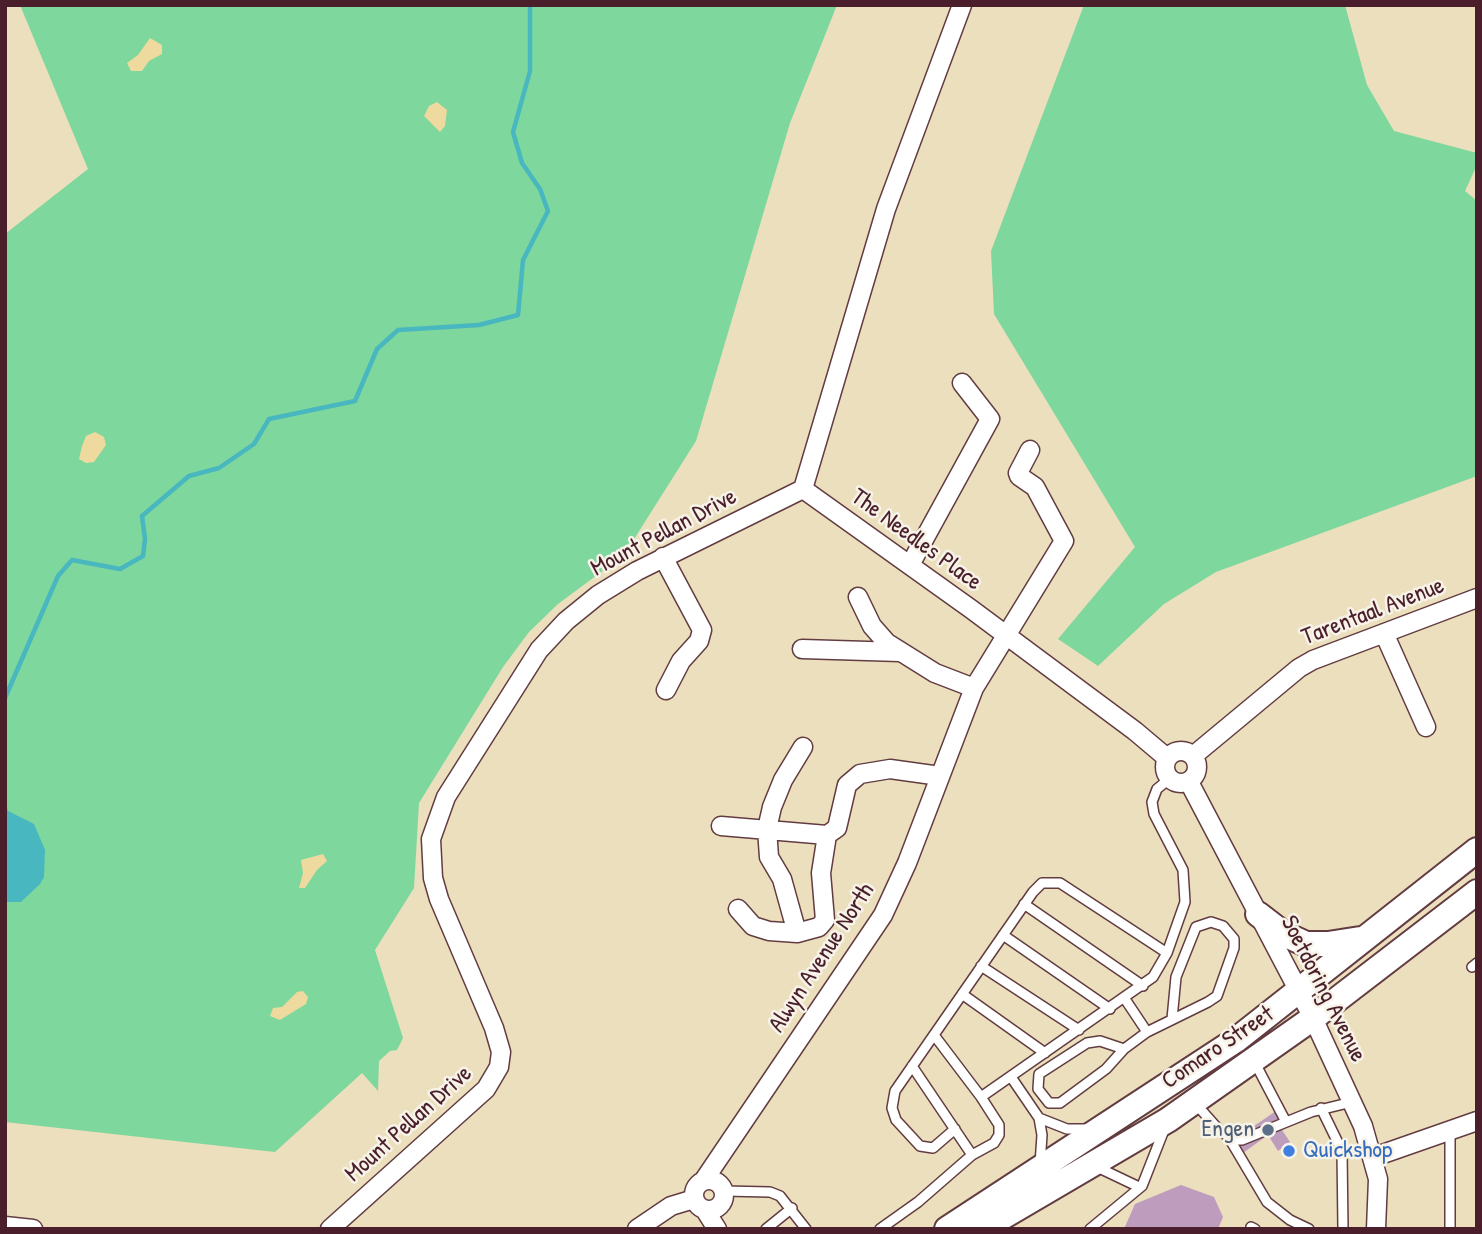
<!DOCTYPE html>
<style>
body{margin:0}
#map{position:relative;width:1482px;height:1234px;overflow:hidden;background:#ecdfbd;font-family:"Patrick Hand",sans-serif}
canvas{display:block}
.frame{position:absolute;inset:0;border:7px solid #4a1f2b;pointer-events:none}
</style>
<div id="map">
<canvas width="1482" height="1234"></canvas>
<div class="frame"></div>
</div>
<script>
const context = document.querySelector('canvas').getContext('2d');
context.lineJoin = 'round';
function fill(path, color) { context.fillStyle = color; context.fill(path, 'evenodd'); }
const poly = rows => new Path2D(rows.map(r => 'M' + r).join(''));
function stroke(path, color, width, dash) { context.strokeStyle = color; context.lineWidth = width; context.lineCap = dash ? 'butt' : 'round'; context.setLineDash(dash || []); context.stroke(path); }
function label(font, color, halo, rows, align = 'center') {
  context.font = font + ' "Patrick Hand",sans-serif'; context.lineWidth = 5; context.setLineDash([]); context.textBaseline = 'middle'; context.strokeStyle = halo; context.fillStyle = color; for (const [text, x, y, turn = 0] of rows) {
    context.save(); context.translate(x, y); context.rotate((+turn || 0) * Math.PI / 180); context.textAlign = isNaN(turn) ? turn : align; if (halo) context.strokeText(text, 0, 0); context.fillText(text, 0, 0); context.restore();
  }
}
const green = poly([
 [20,5,837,5,790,123,696,441,624,555,558,604,529,632,503,667,419,803,414,888,375,950,403,1038,397,1050,390,1051,379,1061,378,1091,362,1073,275,1152,5,1122,5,234,88,169],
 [1084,5,1345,5,1367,85,1394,131,1477,153,1477,165,1465,191,1477,201,1477,476,1216,572,1164,604,1098,666,1058,639,1135,547,994,314,991,251]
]);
const sand = poly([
 [150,38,162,45,162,54,149,61,142,71,131,71,127,63,138,55],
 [437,102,447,110,445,126,440,132,424,116,429,106],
 [95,432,104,437,106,445,94,462,86,463,79,459,82,446,86,436],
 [323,854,327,861,317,870,305,888,299,888,303,873,301,860],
 [303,991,308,997,306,1004,280,1020,270,1016,273,1008,282,1007,297,992]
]);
const water = poly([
 [5,803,8,811,34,824,45,850,44,877,40,884,21,902,5,902]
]);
const stream = poly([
 [5,698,58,576,72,560,120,569,143,556,145,539,142,516,189,476,219,468,254,444,269,419,355,401,377,349,398,330,479,325,518,315,523,260,548,211,540,189,522,163,513,132,530,71,530,5]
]);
const building = poly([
 [1283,1106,1292,1119,1280,1127,1290,1142,1278,1151,1268,1135,1243,1153,1234,1140],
 [1181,1185,1214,1197,1223,1217,1218,1229,1124,1229,1135,1204]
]);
const lane = poly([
 [1024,904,1143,986],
 [1003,935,1110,1009],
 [981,966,1079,1030],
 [1472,967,1477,963],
 [962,994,1045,1053],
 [1125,999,1147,1032,1208,1002,1217,996,1234,948,1234,939,1223,926,1211,922,1196,927,1176,977,1172,1019],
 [934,1035,981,1097],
 [1124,1049,1100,1041,1087,1043,1039,1074,1038,1089,1049,1103,1060,1103,1106,1069,1124,1049,1147,1032],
 [1254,1061,1286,1122],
 [912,1066,972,1155],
 [1011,1077,1039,1118,1042,1135,1040,1164],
 [1195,1103,1220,1131,1234,1140,1242,1140,1311,1112,1352,1102],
 [1321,1108,1342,1151,1343,1229],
 [1039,1118,1067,1129,1088,1129],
 [955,1129,933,1148,920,1146,896,1120,892,1108,895,1091,1033,892,1042,883,1060,883,1167,953],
 [1229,1138,1267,1202,1290,1220,1309,1229],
 [1097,1167,1139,1187],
 [724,1191,770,1192,780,1196,806,1229],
 [1251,1227,1255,1229],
 [766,1229,792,1208],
 [880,1229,918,1202,972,1155,994,1143,999,1135,999,1125,981,1097,1153,977,1167,953,1185,902,1183,870,1154,814,1152,802,1157,789,1169,779],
 [1090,1229,1142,1186,1164,1130],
 [1450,1229,1450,1130]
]);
const street = poly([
 [803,489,971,609,1135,731,1167,758],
 [663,557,702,630,699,641,681,661,666,690],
 [910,565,990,419,962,383],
 [858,597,872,626,887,643,935,673,974,688],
 [1384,633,1426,727],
 [802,649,900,652],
 '1165 767a16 16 0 1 1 32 0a16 16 0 1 1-32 0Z',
 [1193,756,1299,668,1313,660,1477,598],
 [1189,782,1313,1018,1363,1126,1378,1179,1376,1229],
 [721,826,827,835,837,828,847,785,860,774,890,769,940,776],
 [738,909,753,926,769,931,797,933,819,927,825,920,821,873,827,835],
 [797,933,782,879,769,857,767,829,772,807,783,780,803,747],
 [1374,1157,1477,1121],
 '694 1195a15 15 0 1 1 30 0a15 15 0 1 1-30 0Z',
 [704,1180,883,915,907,863,974,688,1064,541,1035,487,1019,476,1018,473,1030,450],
 [705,1210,717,1229],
 [5,1226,33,1229],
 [330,1229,486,1089,499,1067,501,1052,494,1028,439,899,433,878,431,839,446,797,539,650,566,621,598,595,637,571,803,489,886,209,962,5],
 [637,1229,671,1206,694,1199]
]);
const secondary = poly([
 [1258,914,1284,934,1306,944,1328,944,1360,939],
 [947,1229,1236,1040,1477,850],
 [982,1229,1168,1120,1313,1018,1477,892]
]);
const markers = [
 [1268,1130,7,"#5c6f8a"],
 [1289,1151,7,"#3f7fe0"]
];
const streetNames = [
 ["Mount Pellan Drive",664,533,-28],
 ["The Needles Place",916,540,36],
 ["Tarentaal Avenue",1373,612,-21],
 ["Alwyn Avenue North",822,958,-57],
 ["Soetdoring Avenue",1323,989,63],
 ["Comaro Street",1218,1048,-34],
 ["Mount Pellan Drive",409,1124,-42]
];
const serviceNames = [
 ["Engen",1254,1130]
];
const shopNames = [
 ["Quickshop",1303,1151]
];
fill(green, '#7ed79c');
fill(sand, '#eeda9e');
fill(water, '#48b7c0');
stroke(stream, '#48b7c0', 4.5);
fill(building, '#bd9cbe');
stroke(lane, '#623c41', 12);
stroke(street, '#623c41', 21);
stroke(secondary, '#623c41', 28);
stroke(lane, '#fff', 9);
stroke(street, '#fff', 18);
stroke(secondary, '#fff', 24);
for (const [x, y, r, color] of markers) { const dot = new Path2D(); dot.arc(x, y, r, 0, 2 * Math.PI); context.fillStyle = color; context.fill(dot); stroke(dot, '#f7f3e8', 2.5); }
label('24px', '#4a1f2b', '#f7f3e8', streetNames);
label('24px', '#4e5e75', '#f7f3e8', serviceNames, 'right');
label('24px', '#366cbe', '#f7f3e8', shopNames, 'left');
</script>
